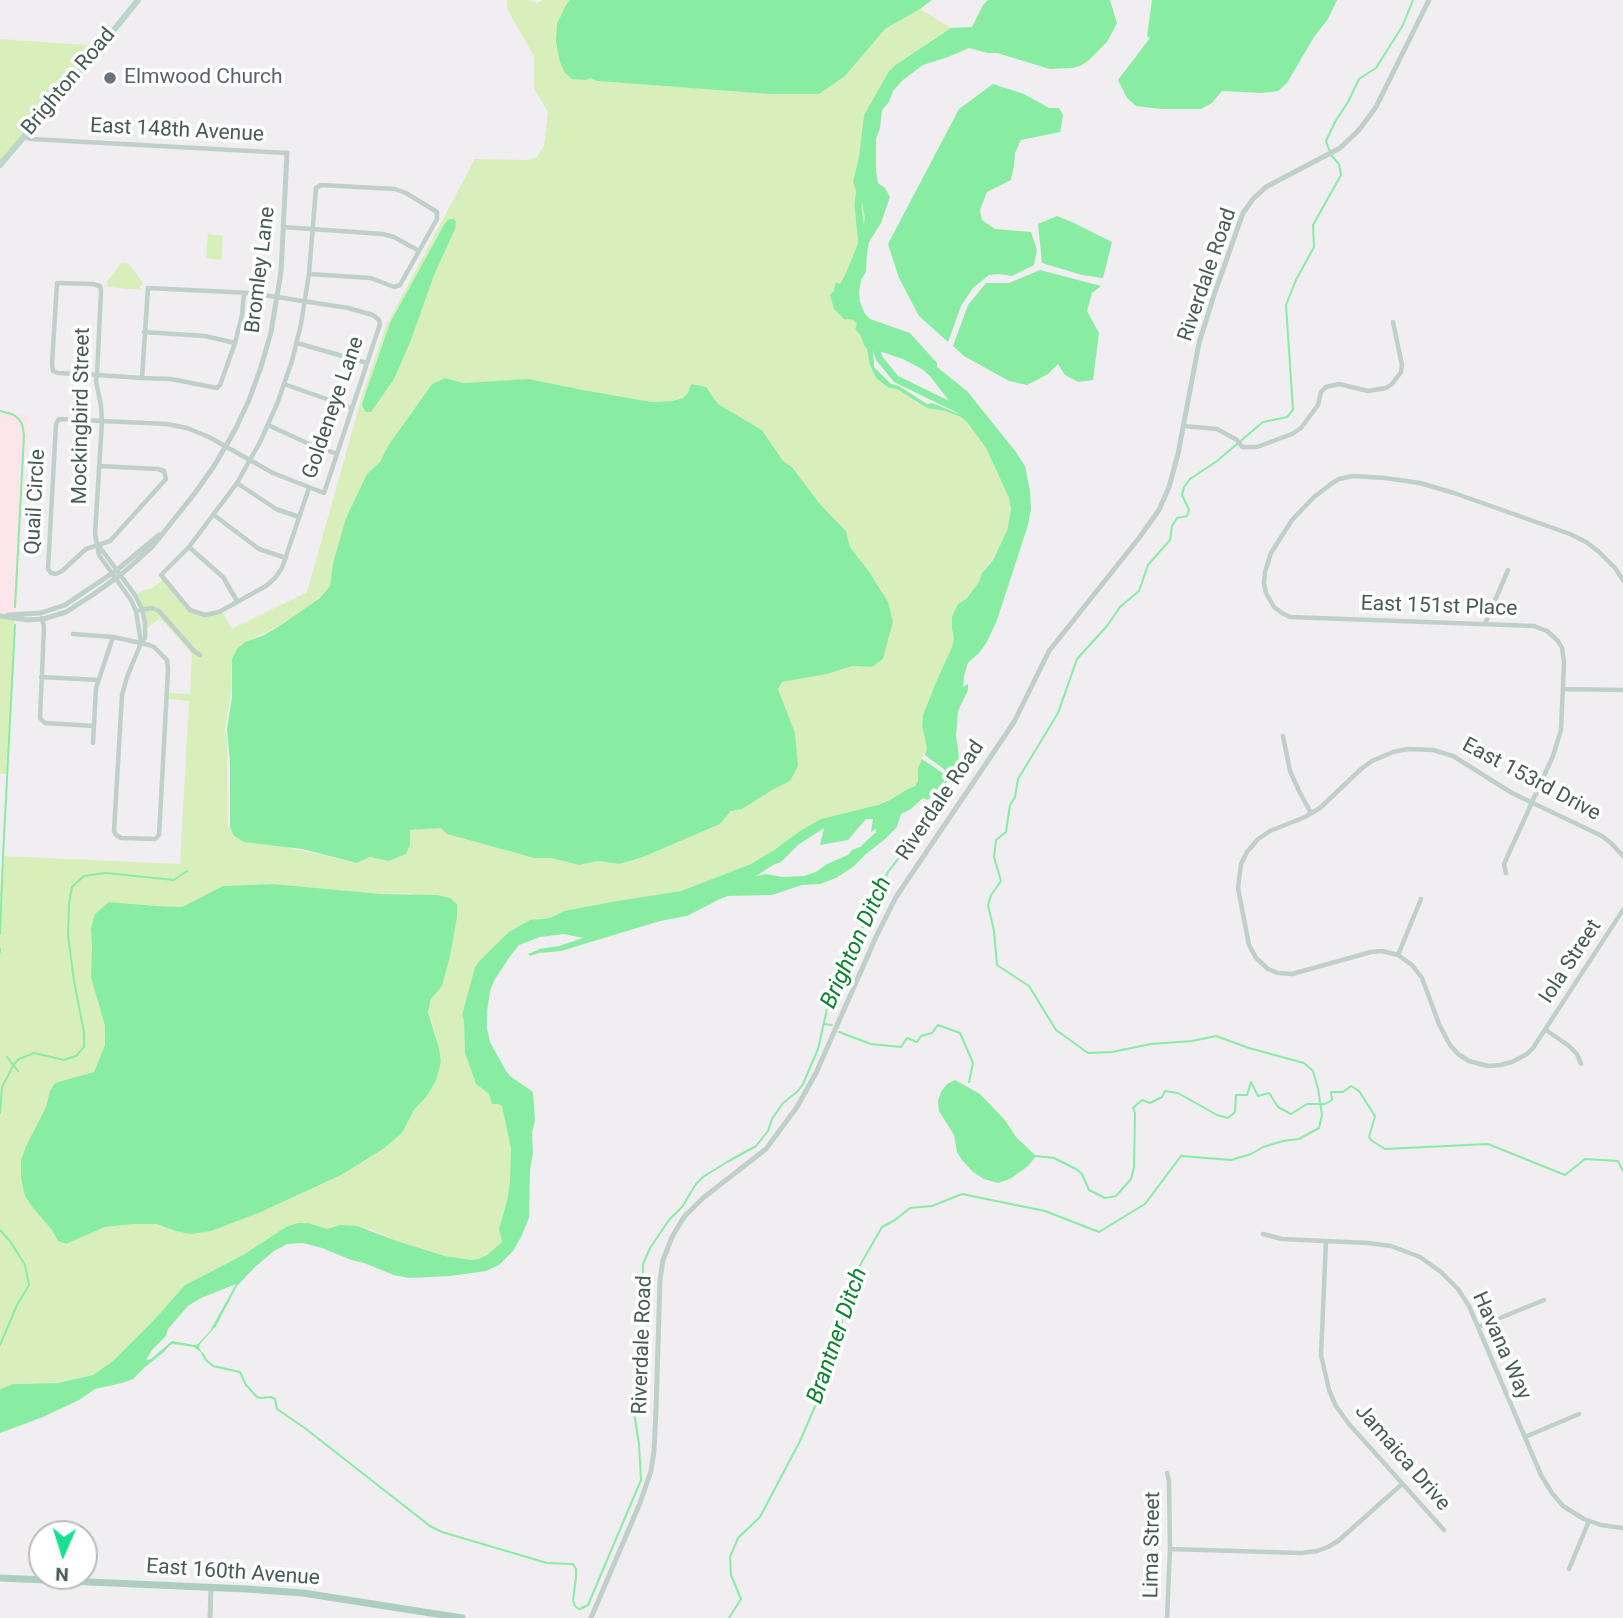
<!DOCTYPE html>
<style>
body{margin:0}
#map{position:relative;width:1623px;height:1618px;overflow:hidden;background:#f0eef0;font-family:Roboto,sans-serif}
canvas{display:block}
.north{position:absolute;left:28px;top:1520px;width:70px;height:70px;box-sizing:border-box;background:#fff;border:2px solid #b5bdb9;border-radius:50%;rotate:183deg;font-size:19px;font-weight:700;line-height:28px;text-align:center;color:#465b51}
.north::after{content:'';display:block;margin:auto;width:24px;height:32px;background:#19df94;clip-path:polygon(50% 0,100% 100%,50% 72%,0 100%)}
</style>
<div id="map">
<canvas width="1623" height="1618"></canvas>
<div class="north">N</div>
</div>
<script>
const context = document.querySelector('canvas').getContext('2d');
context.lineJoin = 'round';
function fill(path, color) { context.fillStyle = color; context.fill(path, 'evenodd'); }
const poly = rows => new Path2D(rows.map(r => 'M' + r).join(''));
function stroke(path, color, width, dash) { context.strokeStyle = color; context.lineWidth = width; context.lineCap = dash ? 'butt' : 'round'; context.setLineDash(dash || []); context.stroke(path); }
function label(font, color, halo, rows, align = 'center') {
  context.font = font + ' Roboto,sans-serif'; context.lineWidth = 7; context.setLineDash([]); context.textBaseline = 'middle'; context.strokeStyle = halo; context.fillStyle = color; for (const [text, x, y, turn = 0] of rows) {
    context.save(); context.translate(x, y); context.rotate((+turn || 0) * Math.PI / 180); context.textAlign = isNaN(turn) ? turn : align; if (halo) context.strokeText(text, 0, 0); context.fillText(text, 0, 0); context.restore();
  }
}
const commercial = poly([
 [0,413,28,415,17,614,0,616]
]);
const green = poly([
 [507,0,530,0,537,3,543,0,570,0,566,5,591,78,597,81,770,94,819,94,845,76,885,29,920,9,951,28,889,71,864,115,859,157,853,182,857,192,859,187,862,189,861,197,865,218,861,236,846,273,840,285,836,282,834,309,845,320,847,319,853,320,857,325,855,329,861,336,878,378,889,388,897,389,927,408,945,411,961,417,967,422,986,448,1009,498,1011,509,1007,531,1000,547,982,573,979,582,973,592,966,598,958,604,952,629,954,639,952,647,936,682,923,715,922,726,927,748,918,768,918,781,915,786,906,790,890,800,867,809,821,819,800,831,774,850,751,864,681,891,617,901,564,911,550,918,540,918,509,932,480,960,475,967,462,1015,464,1021,465,1053,476,1084,489,1094,491,1099,502,1106,511,1149,510,1181,507,1201,499,1229,502,1242,487,1255,478,1259,471,1260,445,1256,397,1241,370,1229,334,1227,327,1229,286,1227,243,1255,185,1285,154,1320,113,1361,93,1375,46,1384,30,1383,13,1384,0,1390,0,894,3,856,180,864,189,701,166,699,167,693,190,694,192,654,160,618,145,630,145,623,135,595,144,590,151,589,164,579,185,606,200,614,221,610,232,629,307,592,362,396,386,326,475,159,527,160,537,157,544,146,548,112,534,89,534,56,507,9],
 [445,378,464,383,490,382,583,390,652,402,673,401,683,398,688,393,706,387,718,404,762,430,783,461,792,467,820,504,846,530,850,547,880,588,893,622,883,659,872,667,853,666,827,674,782,682,778,689,795,733,790,781,772,789,742,809,731,811,720,824,643,857,619,864,598,861,579,865,551,858,534,858,447,834,441,828,409,830,410,845,406,854,389,861,370,857,357,863,233,835,230,826,228,828,227,740,225,730,232,686,231,676,232,659,245,642,281,625,320,598,330,586,333,563,346,518,367,474,380,462,388,446,432,384],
 [274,884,381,894,412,893,431,1000,428,1012,432,1021,439,1048,441,1062,436,1081,427,1096,414,1110,402,1133,383,1149,341,1175,261,1212,176,1231,156,1224,133,1224,105,1227,66,1244,58,1241,52,1230,33,1208,26,1146,46,1107,50,1091,94,1072,105,1045,105,1026,98,1002,91,928,128,903,156,906,182,907,223,886],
 [0,39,101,46,0,164],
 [208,234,223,236,221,260,206,258],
 [122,263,129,264,143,283,140,287,141,290,108,287,107,281],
 [0,616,15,618,7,774,0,774]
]);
const water = poly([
 [570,0,932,0,920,9,885,29,845,76,819,94,770,94,597,81,591,78,585,80,572,79,565,73,560,62,556,42,557,24,566,5],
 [988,0,1110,0,1117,23,1107,42,1088,61,1080,66,1072,68,1050,69,997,53,988,53,969,48,948,57,923,65,903,80,893,91,889,102,882,110,880,128,876,139,876,171,878,183,885,188,890,197,881,223,869,242,867,254,866,272,861,280,859,292,860,302,865,314,870,319,910,333,937,363,937,367,967,391,1016,452,1025,466,1030,491,1031,509,1028,525,997,620,987,642,979,653,968,663,964,676,963,687,968,684,968,690,958,711,956,735,959,757,953,776,925,755,927,748,922,726,923,715,936,682,952,647,954,639,952,629,952,617,958,604,967,598,979,582,982,573,993,560,1007,531,1011,509,1009,498,986,448,967,422,961,417,945,411,927,408,897,389,889,388,876,378,870,365,867,349,864,345,861,336,855,329,857,324,853,320,847,319,845,320,834,309,830,295,834,291,836,282,840,284,846,273,861,236,865,218,861,197,862,189,859,188,857,194,853,182,859,157,864,115,889,71,897,64,951,28,972,27,983,5],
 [873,349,903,359,922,369,930,376,959,414,932,403,927,404,899,386,891,384,874,367],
 [1152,0,1337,0,1328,19,1314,37,1287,83,1278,91,1261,93,1222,91,1212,103,1201,109,1161,109,1136,106,1127,98,1118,80,1150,38,1147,36],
 [993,84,1024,94,1049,108,1059,108,1063,115,1060,132,1021,140,1015,153,1014,166,1011,180,987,192,980,210,982,220,995,229,1031,232,1037,250,1034,265,1012,276,999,274,989,275,973,288,961,306,948,342,919,316,899,278,888,244,959,109],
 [1057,216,1072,222,1112,242,1103,278,1082,275,1042,263,1038,224],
 [449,219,454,219,456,222,455,229,434,275,411,340,394,379,371,412,366,412,362,406,363,401,390,323,444,225],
 [1040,270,1101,286,1092,293,1087,311,1099,333,1093,380,1078,382,1065,375,1058,364,1048,374,1027,385,1009,381,964,356,953,346,968,305,986,283,1009,283],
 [445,378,464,383,528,379,583,390,652,402,673,401,683,398,688,393,691,384,706,387,718,404,762,430,783,461,792,467,820,504,846,531,850,547,870,573,888,602,893,622,883,659,872,667,853,666,827,674,782,682,778,689,795,733,798,766,790,781,772,790,742,809,731,811,720,824,643,857,619,864,598,861,579,865,551,858,534,858,447,834,441,828,410,830,410,845,406,854,389,861,370,857,357,863,302,849,244,842,233,835,230,826,230,764,227,729,232,697,232,659,237,649,245,642,264,635,281,625,320,598,330,586,333,563,346,518,367,474,380,462,388,446,432,384],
 [922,759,944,774,944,781,928,800,923,798,911,809,901,814,897,827,884,840,866,854,853,867,836,878,820,884,802,885,772,895,728,896,720,899,687,916,660,921,561,951,539,953,530,956,528,954,540,949,559,946,583,938,564,934,540,937,519,945,511,955,495,979,490,991,487,1012,487,1028,490,1042,506,1071,510,1076,533,1092,535,1120,532,1133,533,1153,530,1170,529,1218,521,1237,513,1251,499,1265,486,1271,450,1276,409,1278,394,1275,364,1263,351,1260,322,1248,303,1243,287,1244,274,1251,255,1267,237,1286,216,1326,200,1344,199,1347,202,1353,194,1347,173,1344,170,1345,164,1352,145,1367,133,1379,122,1383,95,1389,79,1400,43,1417,0,1433,0,1390,1,1389,13,1384,57,1383,93,1375,113,1361,154,1320,185,1285,243,1255,286,1227,298,1223,308,1223,327,1229,340,1225,357,1226,397,1241,445,1256,471,1260,478,1259,487,1255,502,1242,499,1229,507,1201,510,1181,511,1149,502,1106,498,1104,492,1104,489,1094,476,1084,465,1053,464,1021,462,1015,475,967,480,960,509,932,530,920,550,918,564,911,617,901,681,891,751,864,774,850,800,831,821,819,878,805,890,800,906,790,915,786,918,781,918,768],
 [866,819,873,819,871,832,876,829,876,832,860,847,852,850,848,855,827,864,816,872,804,876,782,877,766,874,756,876,773,865,781,862,798,845,824,828,820,845,848,840],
 [236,1284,210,1331,198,1344,195,1345,172,1341,151,1359,146,1360,152,1350,166,1336,168,1329,188,1306,201,1298],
 [274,884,381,894,437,895,450,898,457,904,457,917,450,956,442,986,431,999,428,1012,439,1048,441,1062,436,1081,427,1096,414,1110,402,1133,383,1149,341,1175,261,1212,211,1231,191,1234,176,1231,156,1224,133,1224,105,1227,66,1244,58,1241,52,1230,33,1208,25,1196,21,1178,21,1161,26,1146,46,1107,50,1091,55,1083,94,1072,105,1045,105,1026,91,977,92,949,91,928,95,914,109,902,156,906,182,907,223,886],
 [955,1080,980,1094,1005,1120,1016,1137,1036,1156,1028,1166,1010,1179,998,1183,984,1179,973,1172,962,1160,957,1152,954,1135,939,1111,938,1101,941,1092,947,1084]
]);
const stream = poly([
 [0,411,12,414,18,418,22,424,24,435,15,607],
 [0,934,3,856,15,625],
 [0,949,0,952],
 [824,1024,832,1025],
 [839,1032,871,1044,901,1047,907,1038,917,1042,921,1036,932,1033,938,1025,960,1033,973,1063,969,1082],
 [7,1057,18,1071],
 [0,1113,2,1087,14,1064,19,1059,34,1053,64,1060,76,1056,84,1047,84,1032,74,981,68,935,69,904,72,887,84,876,106,873,174,880,187,871],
 [1036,1156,1054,1158,1076,1169,1082,1174,1089,1190,1105,1198,1116,1196,1131,1179,1134,1167,1135,1113,1133,1108,1142,1100,1150,1103,1162,1097,1165,1091,1178,1093,1217,1115,1228,1118,1235,1112,1236,1095,1247,1095,1251,1082,1258,1096,1269,1093,1278,1107,1291,1114,1307,1104,1325,1104,1332,1100,1331,1092,1343,1092,1351,1086,1359,1091,1375,1116,1369,1137,1371,1140,1385,1149,1488,1144,1565,1175,1585,1159,1618,1161,1623,1171],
 [0,1230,10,1241,25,1265,29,1285,17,1305,0,1345],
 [202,1353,206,1360,213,1366,240,1372,246,1385,257,1397,261,1398,271,1397,275,1399,277,1409,306,1429,430,1526,442,1532,547,1563,573,1564,576,1569,576,1577,573,1600,575,1606,579,1609],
 [580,1609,588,1605,641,1480,639,1444,633,1407,635,1398,649,1365,650,1349,646,1332,651,1301,643,1273,643,1264,650,1248,669,1220,682,1207,696,1184,703,1177,727,1162,756,1146,768,1131,772,1119,783,1103,798,1091,803,1084,818,1049,829,1000,888,872,911,842,934,799,951,774],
 [729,1618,741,1599,731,1575,730,1557,738,1538,760,1517,800,1441,830,1372,845,1310,859,1267,882,1227,895,1220,910,1208,932,1206,962,1194,1045,1211,1099,1232,1145,1204,1181,1156,1231,1160,1251,1154,1263,1147,1283,1141,1299,1139,1319,1128,1322,1115,1318,1089,1313,1071,1304,1063,1249,1048,1216,1036,1192,1041,1151,1044,1112,1052,1088,1053,1056,1030,1029,986,997,965,994,931,988,905,991,895,1001,881,994,857,996,840,1006,832,1010,805,1015,797,1018,779,1058,713,1077,659,1107,626,1120,607,1139,591,1148,565,1170,540,1172,526,1177,518,1187,516,1189,510,1182,495,1184,487,1190,479,1217,461,1263,422,1287,417,1293,410,1286,305,1296,280,1314,247,1313,225,1341,175,1339,164,1331,155,1326,141,1335,122,1348,102,1359,79,1376,68,1403,25,1413,0]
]);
const river = poly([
 [861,180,858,205,862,244],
 [875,345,879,358,896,379,962,411]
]);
const minor = poly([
 [23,137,31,139,287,153],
 [283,227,383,234,394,237,419,251],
 [144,332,205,336,235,343],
 [297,343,367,363],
 [142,378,148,288],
 [284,384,352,408],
 [268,425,307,443,337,454],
 [1184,426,1217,429,1237,440,1242,447,1257,447,1292,434,1301,428,1318,405,1321,392,1326,387,1339,384,1368,391,1386,388,1392,384,1401,372,1402,365,1393,322],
 [99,466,158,469,164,471,166,479,110,541,86,549,62,571,56,574,51,573,48,569,56,424,59,419,167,424,187,428,209,437,273,473,324,493,380,324,379,320,373,315,348,308,251,293,148,288],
 [237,483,276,509,299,517],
 [309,488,282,568,275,578,266,586,219,612,205,615,190,610,161,575,189,547,237,483,260,442,277,404,292,361,301,324,309,274,316,188,321,185,395,189,406,193,437,212,437,219,400,285,394,287,371,278,309,274],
 [214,515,259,549,286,558],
 [189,547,223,577,237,601],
 [140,610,152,608,159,611,195,652,200,655],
 [42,618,44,627,40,718,45,723,94,726],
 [1485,624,1508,570],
 [73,634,113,637,141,643,149,645,154,647,167,660,168,669,160,818,159,835,155,839,121,838,116,835,114,831,122,695,127,677,141,643,145,638,145,623,142,609,135,595,99,546],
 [141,643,136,611,131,600,99,555,95,534,102,421,101,406,96,381,97,375,101,291,100,286,93,284,57,283,52,364,53,371,58,373,97,375,142,378,171,379,217,388,220,385,235,343,242,315,244,293],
 [41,677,98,680],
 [1564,689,1623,690],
 [1283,736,1290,771,1300,793,1311,813],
 [93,743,96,688,113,637],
 [1623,856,1611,843,1602,836,1512,793,1453,756,1433,750,1408,749,1393,752,1372,761,1361,769,1320,808,1305,817,1270,831,1258,839,1247,852,1241,864,1238,888,1249,945,1256,958,1268,969,1278,973,1292,974,1371,952,1382,951,1398,955,1412,965,1422,978,1439,1024,1450,1045,1458,1054,1469,1061,1488,1066,1500,1065,1512,1062,1527,1054,1533,1048,1623,910],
 [1506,873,1504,864,1553,756,1561,730,1564,662,1562,648,1558,641,1547,631,1534,626,1290,617,1282,613,1274,607,1266,593,1264,583,1265,572,1271,553,1292,520,1314,497,1331,484,1339,479,1353,476,1385,478,1420,483,1454,493,1570,534,1586,542,1598,551,1615,568,1623,580],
 [1398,955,1421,899],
 [1546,1030,1569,1046,1577,1054,1581,1064],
 [1263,1234,1282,1239,1368,1243,1391,1246,1420,1257,1441,1272,1458,1289,1469,1306,1541,1475,1552,1493,1563,1506,1584,1519,1601,1525,1623,1528],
 [1326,1241,1321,1355,1329,1390,1336,1406,1349,1424,1444,1530],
 [1478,1327,1544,1300],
 [1525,1437,1579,1414],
 [1167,1473,1169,1481,1170,1549,1167,1618],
 [1170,1549,1301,1553,1317,1551,1328,1547,1338,1541,1402,1484],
 [1569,1569,1589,1521]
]);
const tertiary = poly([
 [8,615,41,613,65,605,117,570,159,535],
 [0,616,28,620,43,619,66,612,94,594,123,573,152,547,195,493,214,466,235,430,249,400,261,367,271,332,281,272,287,153],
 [210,1618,211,1587],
 [591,1618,640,1503,651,1471,654,1451,656,1411,660,1280,663,1260,672,1237,684,1217,703,1198,766,1149,797,1107,816,1073,876,937,896,897,1014,722,1049,651,1139,538,1159,510,1169,487,1178,454,1199,343,1214,295,1243,213,1253,199,1266,187,1340,148,1359,130,1376,107,1429,0]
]);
const secondary = poly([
 [0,165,101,46,138,0]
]);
const primary = poly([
 [0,1578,246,1589,303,1593,462,1618]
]);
const markers = [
 [110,78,7,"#6b7280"]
];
const worshipNames = [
 ["Elmwood Church",124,78]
];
const streetNames = [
 ["Brighton Road",69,82,-50],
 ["East 148th Avenue",177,131,3],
 ["Bromley Lane",261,270,-83],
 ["Riverdale Road",1208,275,-71],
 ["Goldeneye Lane",334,408,-71],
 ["Mockingbird Street",82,416,-89],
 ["Quail Circle",36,502,-87],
 ["East 151st Place",1439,607,2],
 ["East 153rd Drive",1531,780,28],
 ["Riverdale Road",941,801,-56],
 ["Iola Street",1571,962,-57],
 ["Riverdale Road",643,1345,-88],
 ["Havana Way",1501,1346,66],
 ["Jamaica Drive",1402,1458,49],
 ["Lima Street",1153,1545,-89],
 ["East 160th Avenue",233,1573,4]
];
const waterNames = [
 ["Brighton Ditch",857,943,-66],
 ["Brantner Ditch",838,1336,-71]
];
fill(commercial, '#fce6eb');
fill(green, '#d8efbc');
fill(water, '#89eca3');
stroke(stream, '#89eca3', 2);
stroke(river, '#89eca3', 7);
stroke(minor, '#bed0c8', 4.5);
stroke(tertiary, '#bed0c8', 5);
stroke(secondary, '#bed5cb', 6);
stroke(primary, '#adcdbf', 7);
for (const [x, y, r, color] of markers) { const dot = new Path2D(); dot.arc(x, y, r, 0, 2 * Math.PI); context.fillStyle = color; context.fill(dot); stroke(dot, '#fff', 2.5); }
label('21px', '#5b616d', '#fff', worshipNames, 'left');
label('21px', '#465b51', '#fff', streetNames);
label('italic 23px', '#0d822d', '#fff', waterNames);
</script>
